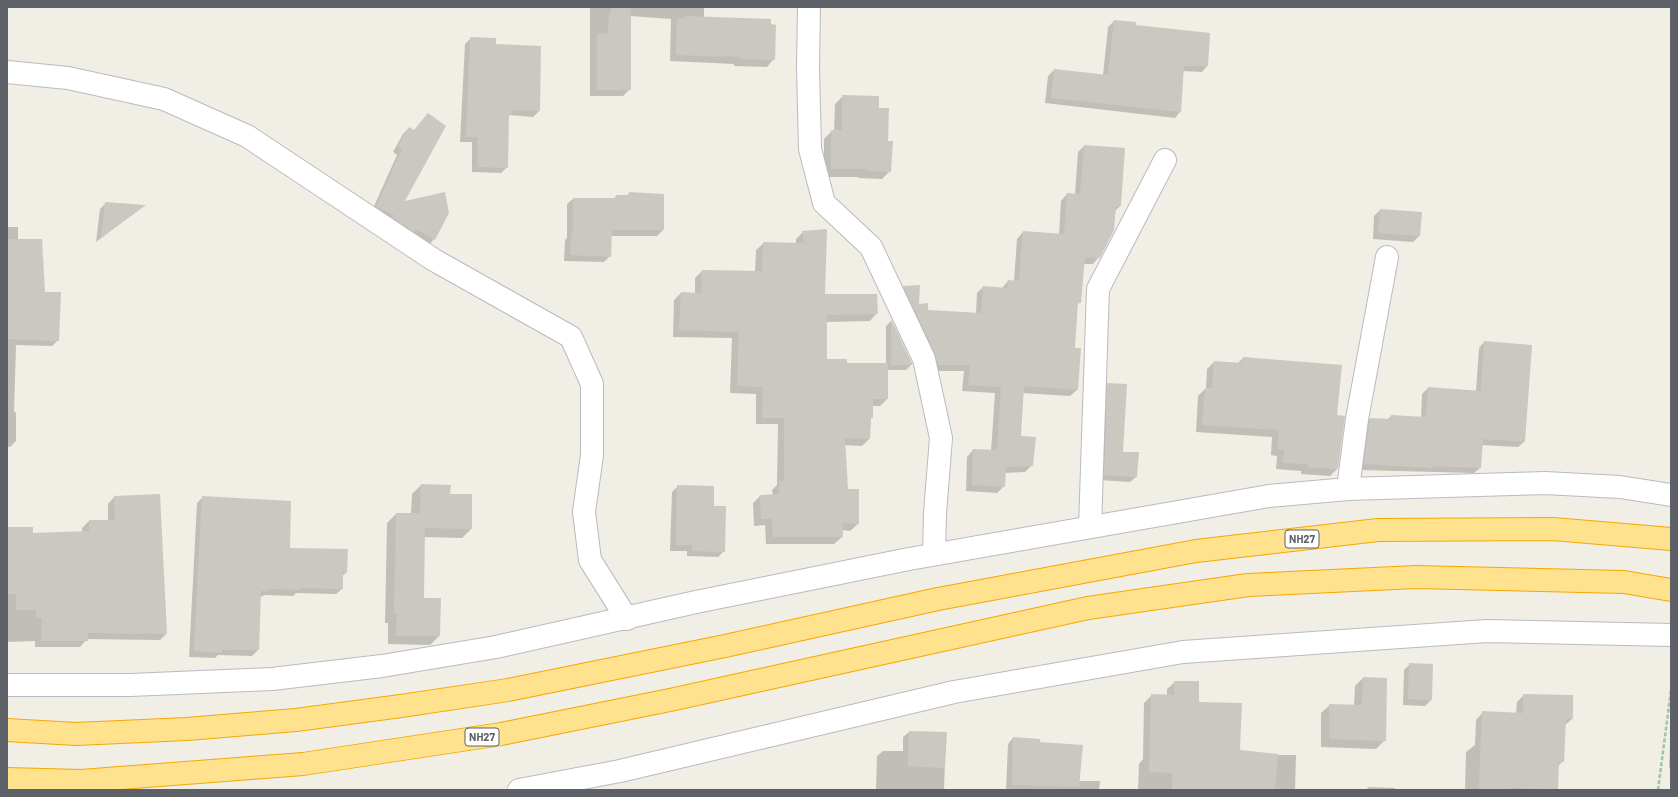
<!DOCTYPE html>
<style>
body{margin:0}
#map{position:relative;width:1678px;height:797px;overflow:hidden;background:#f0eee5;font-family:Barlow,sans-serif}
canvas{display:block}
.frame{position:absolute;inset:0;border:8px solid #5d6167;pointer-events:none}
</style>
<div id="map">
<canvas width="1678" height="797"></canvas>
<div class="frame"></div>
</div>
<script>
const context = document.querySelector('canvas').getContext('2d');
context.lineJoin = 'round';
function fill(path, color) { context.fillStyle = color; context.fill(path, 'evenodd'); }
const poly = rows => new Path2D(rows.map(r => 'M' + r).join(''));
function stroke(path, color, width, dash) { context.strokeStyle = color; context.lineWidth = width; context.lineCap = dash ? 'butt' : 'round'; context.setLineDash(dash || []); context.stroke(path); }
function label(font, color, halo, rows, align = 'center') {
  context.font = font + ' Barlow,sans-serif'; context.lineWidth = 3; context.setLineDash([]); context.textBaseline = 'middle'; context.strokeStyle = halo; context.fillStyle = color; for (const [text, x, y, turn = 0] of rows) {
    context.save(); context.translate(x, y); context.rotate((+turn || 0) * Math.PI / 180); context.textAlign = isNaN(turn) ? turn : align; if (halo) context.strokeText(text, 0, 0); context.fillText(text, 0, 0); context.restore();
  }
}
const shadow = poly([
 [590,7,704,7,704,18,774,59,767,67,734,66,734,64,670,61,671,19,630,16,630,89,623,96,590,96],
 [1114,21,1207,66,1202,72,1183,71,1180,112,1175,118,1045,103,1048,76,1054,70,1103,75,1108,27],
 [471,38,495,44,539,111,533,117,510,115,508,117,507,167,501,173,472,172,472,142,460,142,465,44],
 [843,96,878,109,887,142,890,171,882,179,858,178,858,177,824,177,824,139,832,131,834,131,835,104],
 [409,128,403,202,434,239,429,245,371,213,397,155,393,152,403,134],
 [1084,146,1120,206,1114,212,1099,257,1093,264,1083,264,1080,302,1077,305,1074,349,1077,390,1070,396,1022,393,1020,437,1032,465,1025,472,1005,473,1004,486,997,493,966,491,967,457,973,450,991,451,995,393,962,391,964,371,932,371,897,293,904,287,918,305,928,311,976,314,977,293,983,287,1002,288,1008,281,1014,281,1017,239,1023,232,1059,234,1061,201,1067,194,1075,195,1078,152],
 [629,193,663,230,657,236,611,236,610,256,604,262,564,261,565,240,567,238,567,204,573,199,614,199,616,196,627,196],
 [106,203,138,210,96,242,100,209],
 [1380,210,1419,236,1413,242,1373,239,1374,216],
 [7,227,18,227,18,240,44,293,58,340,52,346,16,345,14,412,16,412,16,441,10,447,7,447],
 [803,232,824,295,877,313,870,321,826,322,826,360,846,364,886,364,886,326,891,321,911,365,906,370,887,370,887,399,880,406,872,406,869,439,862,446,844,445,847,490,858,524,850,531,842,530,842,537,834,544,766,544,765,525,754,526,753,503,760,496,773,495,772,490,777,485,778,424,756,424,756,394,730,393,732,338,673,337,674,300,681,293,695,294,695,278,702,271,755,272,756,250,764,243,796,244,796,239],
 [1484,342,1524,442,1518,447,1481,445,1480,468,1474,473,1359,470,1365,424,1370,419,1387,420,1391,416,1421,418,1422,394,1428,388,1476,391,1479,348],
 [1243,358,1336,416,1337,469,1330,476,1301,474,1301,471,1276,469,1277,456,1271,455,1272,437,1196,432,1198,396,1206,388,1207,369,1214,362,1238,363],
 [1108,384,1122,452,1136,477,1130,482,1099,480,1102,390],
 [421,485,449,495,471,495,471,529,462,538,424,537,423,599,440,599,439,636,430,645,388,644,388,623,385,623,387,523,396,514,411,514,412,494],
 [678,486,713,507,724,551,718,557,687,556,687,551,670,551,672,492],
 [159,495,166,634,160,640,87,639,80,647,35,647,35,641,7,642,7,528,32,528,32,534,82,532,82,528,89,521,108,521,108,504,114,497],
 [203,497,289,549,346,573,342,576,342,589,336,594,296,593,293,596,265,595,260,597,258,650,252,656,218,655,215,658,189,657,197,503],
 [1410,664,1431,700,1425,706,1403,705,1404,670],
 [1363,678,1385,740,1376,749,1321,747,1321,713,1330,705,1354,705,1355,686],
 [1175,682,1198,703,1239,751,1276,755,1296,755,1295,790,1138,790,1139,764,1143,759,1144,703,1152,695,1167,695,1167,689],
 [1524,695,1572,719,1565,725,1563,761,1558,766,1557,789,1556,790,1465,790,1466,752,1475,745,1476,720,1483,712,1516,714,1517,702],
 [1671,720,1671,768,1669,768],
 [909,732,946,733,944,790,876,790,877,756,883,751,903,751,903,737],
 [1013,738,1039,743,1079,781,1100,781,1099,790,1006,790,1008,744],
 [1369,787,1395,788,1395,790,1365,790]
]);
const building = poly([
 [612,7,631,7,631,90,597,90,597,33,608,34,609,17],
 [684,16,771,19,771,24,776,25,775,60,741,59,741,57,676,55,677,19,684,19],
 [1114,20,1136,22,1136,25,1210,33,1208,66,1184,66,1181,112,1051,98,1054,69,1108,75],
 [470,37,496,38,496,44,541,46,540,111,512,110,512,114,509,114,508,168,477,167,478,137,466,137],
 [842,95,879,96,879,108,889,108,888,141,893,141,891,172,866,171,866,169,831,169,831,130,842,130],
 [428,113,446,126,405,201,445,192,449,213,435,240,416,229,415,232,411,230,392,217,394,215,376,207,402,149,398,146,409,127,414,130],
 [1084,145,1125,148,1121,206,1116,206,1114,230,1100,258,1085,257,1081,303,1078,303,1075,348,1081,348,1078,390,1024,386,1021,436,1036,437,1033,466,1006,467,1005,487,972,485,973,449,997,450,1001,387,968,385,970,365,938,365,935,354,903,286,920,285,919,304,928,303,928,310,981,313,983,286,1007,288,1008,280,1019,281,1023,231,1064,234,1067,193,1080,194],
 [629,192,664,194,664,230,612,230,611,257,570,255,571,233,573,233,573,198,616,198,616,195,629,195],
 [105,202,146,205,101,238],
 [1380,209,1422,212,1420,236,1378,233],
 [827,229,825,294,877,294,878,314,827,315,827,359,847,359,847,363,888,363,888,399,873,399,873,418,871,418,870,439,845,438,848,489,859,489,859,524,843,523,843,537,773,537,772,519,761,519,760,495,779,494,779,481,784,481,784,418,762,418,763,387,737,386,739,332,679,330,681,292,701,293,702,270,762,271,763,242,804,243,802,231],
 [7,239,42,239,45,292,61,292,59,341,7,339],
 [891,319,912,363,912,365,891,365],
 [1484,341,1532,345,1525,442,1483,439,1481,468,1433,466,1433,468,1364,464,1370,418,1391,419,1391,415,1426,417,1428,387,1481,391],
 [1243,357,1342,365,1337,415,1345,416,1338,469,1308,467,1308,464,1283,463,1284,449,1277,449,1279,430,1202,425,1205,388,1212,388,1214,361,1242,363],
 [1107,383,1127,384,1123,452,1139,452,1137,477,1104,475],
 [421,484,451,485,450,494,472,494,472,529,425,528,424,598,441,598,440,636,396,636,397,614,394,614,396,513,420,513],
 [677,485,714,486,714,506,726,506,725,552,692,551,692,545,676,545],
 [160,494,167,634,88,633,88,641,41,641,42,618,36,618,36,610,16,610,16,594,8,594,8,527,33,527,33,533,89,531,89,520,115,520,114,496],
 [202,496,291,501,290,548,348,549,347,573,343,573,343,589,300,588,300,590,269,589,269,591,261,591,259,650,222,650,222,653,194,651],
 [1409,663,1433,664,1432,700,1408,699],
 [1363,677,1387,678,1386,741,1329,739,1329,704,1362,705],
 [1174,681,1199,681,1199,702,1242,703,1240,750,1278,754,1275,790,1172,790,1172,773,1149,772,1151,694,1174,695],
 [1523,694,1573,695,1573,719,1566,719,1564,762,1559,762,1558,789,1509,788,1509,790,1479,790,1482,711,1523,713],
 [909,731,947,732,945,768,908,766],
 [1013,737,1040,739,1040,742,1083,745,1079,787,1012,785]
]);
const path = poly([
 [1658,790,1671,690]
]);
const minor = poly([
 [809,7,808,68,810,149,824,203,871,247,924,359,941,438,935,513,934,554],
 [7,72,68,78,164,99,247,136,434,260,571,337,592,384,592,455,584,512,590,560,627,619],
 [1348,489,1357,419,1387,257],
 [1090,527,1098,289,1165,160],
 [7,685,130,685,272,679,382,666,496,647,696,602,909,559,1269,496,1348,489,1545,483,1620,487,1671,495],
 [519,790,620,771,954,692,1183,652,1487,631,1671,635]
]);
const highway = poly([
 [7,730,76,734,187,729,296,720,401,706,508,690,725,646,938,599,1196,551,1378,530,1553,529,1671,539],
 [7,779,81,781,303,764,501,734,670,700,1088,608,1248,585,1416,577,1624,582,1671,590]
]);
const shields = [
 [1302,539,34],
 [482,737,34]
];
const shieldNames = [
 ["NH27",1302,539],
 ["NH27",482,737]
];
fill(shadow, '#0003');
fill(building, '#cbc8c2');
stroke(minor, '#b8bbc0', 24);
stroke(highway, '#f6a800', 24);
stroke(path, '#98c8a5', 2.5, [4, 2]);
stroke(minor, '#fff', 22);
stroke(highway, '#ffe28e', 22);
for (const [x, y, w] of shields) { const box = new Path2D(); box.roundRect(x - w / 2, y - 9, w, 18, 3); context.fillStyle = '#fff'; context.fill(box); stroke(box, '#5d6167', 1); }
label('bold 11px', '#5d6167', null, shieldNames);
</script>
